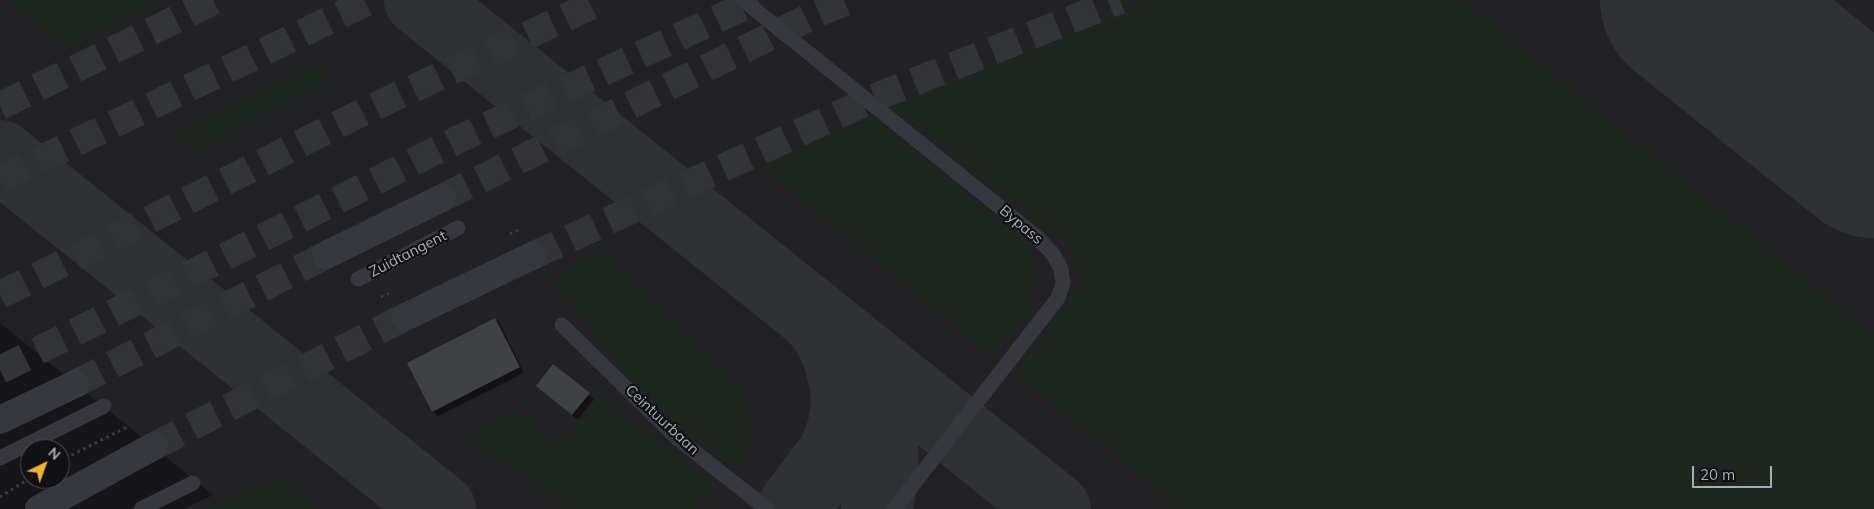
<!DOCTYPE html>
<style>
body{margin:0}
#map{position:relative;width:1874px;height:509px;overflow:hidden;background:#161618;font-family:Mulish,sans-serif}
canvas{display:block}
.north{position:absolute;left:20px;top:439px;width:50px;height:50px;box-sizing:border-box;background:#111113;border:1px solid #4d4f55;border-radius:50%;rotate:42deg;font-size:14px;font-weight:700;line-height:20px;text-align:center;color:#a8adb8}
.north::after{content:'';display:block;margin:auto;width:18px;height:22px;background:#f2b134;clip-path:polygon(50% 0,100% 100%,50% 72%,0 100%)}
.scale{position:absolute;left:1692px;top:466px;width:80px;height:22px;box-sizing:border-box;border:2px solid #a8adb8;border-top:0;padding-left:6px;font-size:15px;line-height:18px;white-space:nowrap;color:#a8adb8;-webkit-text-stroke:4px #111113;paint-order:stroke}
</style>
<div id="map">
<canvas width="1874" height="509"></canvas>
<div class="north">N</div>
<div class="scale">20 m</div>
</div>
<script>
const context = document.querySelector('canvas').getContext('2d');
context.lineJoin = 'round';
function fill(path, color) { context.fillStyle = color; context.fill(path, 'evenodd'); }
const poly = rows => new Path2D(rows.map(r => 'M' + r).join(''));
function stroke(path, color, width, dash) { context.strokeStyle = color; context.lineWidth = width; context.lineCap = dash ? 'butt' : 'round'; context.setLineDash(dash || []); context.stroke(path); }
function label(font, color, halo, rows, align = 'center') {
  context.font = font + ' Mulish,sans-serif'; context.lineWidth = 4.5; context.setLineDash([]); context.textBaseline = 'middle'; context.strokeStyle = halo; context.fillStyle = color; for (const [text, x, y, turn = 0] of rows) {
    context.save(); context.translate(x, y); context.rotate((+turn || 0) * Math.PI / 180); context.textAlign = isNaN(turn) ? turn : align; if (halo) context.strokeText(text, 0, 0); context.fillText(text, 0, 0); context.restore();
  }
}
const built = poly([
 [0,0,1874,0,1874,509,183,509,213,495,0,323]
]);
const green = poly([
 [6,0,167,0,68,50],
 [1141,0,1464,0,1874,333,1874,509,1179,509,1015,375,1071,296,1080,279,1075,257,1060,241,892,105],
 [313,64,334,80,197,152,172,134],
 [869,115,1019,234,1037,263,1035,311,992,359,760,167],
 [598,248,748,398,749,451,735,470,646,404,551,279],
 [599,394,719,485,693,509,574,509,459,437,516,409,559,446],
 [282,476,322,509,200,509,218,502]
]);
const shadow = poly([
 [495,319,500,324,524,373,438,416,433,411],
 [554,366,594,399,578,420,543,391]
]);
const taxiway = poly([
 [420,0,1055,509],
 [0,156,440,509],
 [861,372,877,410,882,438,882,479,877,509],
 [792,509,834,453,843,430,847,406,846,386,839,357,829,336,814,315]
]);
const runway = poly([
 [1690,0,1874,148]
]);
const building = poly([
 [495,318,520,367,432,412,407,363],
 [553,364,590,393,572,415,536,386]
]);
const tertiaryTunnel = poly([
 [442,198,818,13,850,0],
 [532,256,881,95,1120,0],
 [75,384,326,255],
 [154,446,405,317]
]);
const trunkTunnel = poly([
 [0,106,215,0]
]);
const motorwayTunnel = poly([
 [0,179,371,0],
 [0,295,367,110,603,0],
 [0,370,457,140,758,0]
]);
const path = poly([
 [510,234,522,228],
 [381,297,390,293],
 [60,461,129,426],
 [0,497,30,478]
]);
const service = poly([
 [743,0,1038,238,1053,254,1061,269,1063,283,1058,298,894,509],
 [358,279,458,228],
 [562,325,677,438,767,509],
 [0,458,104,406],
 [141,509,193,483]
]);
const tertiary = poly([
 [326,255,442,198],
 [405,317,532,256],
 [0,420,75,384],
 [39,509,154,446]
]);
const streetNames = [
 ["Bypass",1021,225,40],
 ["Zuidtangent",408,254,-27],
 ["Ceintuurbaan",662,420,43]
];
fill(built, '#222225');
fill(green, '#1e261f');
fill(shadow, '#0007');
stroke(taxiway, '#303135', 72);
stroke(runway, '#303135', 180);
fill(building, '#404145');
stroke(tertiaryTunnel, '#333438', 28, [28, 14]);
stroke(trunkTunnel, '#333438', 28, [28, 14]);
stroke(motorwayTunnel, '#333438', 28, [28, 14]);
stroke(path, '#3d3f44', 3, [2.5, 4]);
stroke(service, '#37383d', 15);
stroke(tertiary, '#37383d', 28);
label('15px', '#a8adb8', '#111113', streetNames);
</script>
